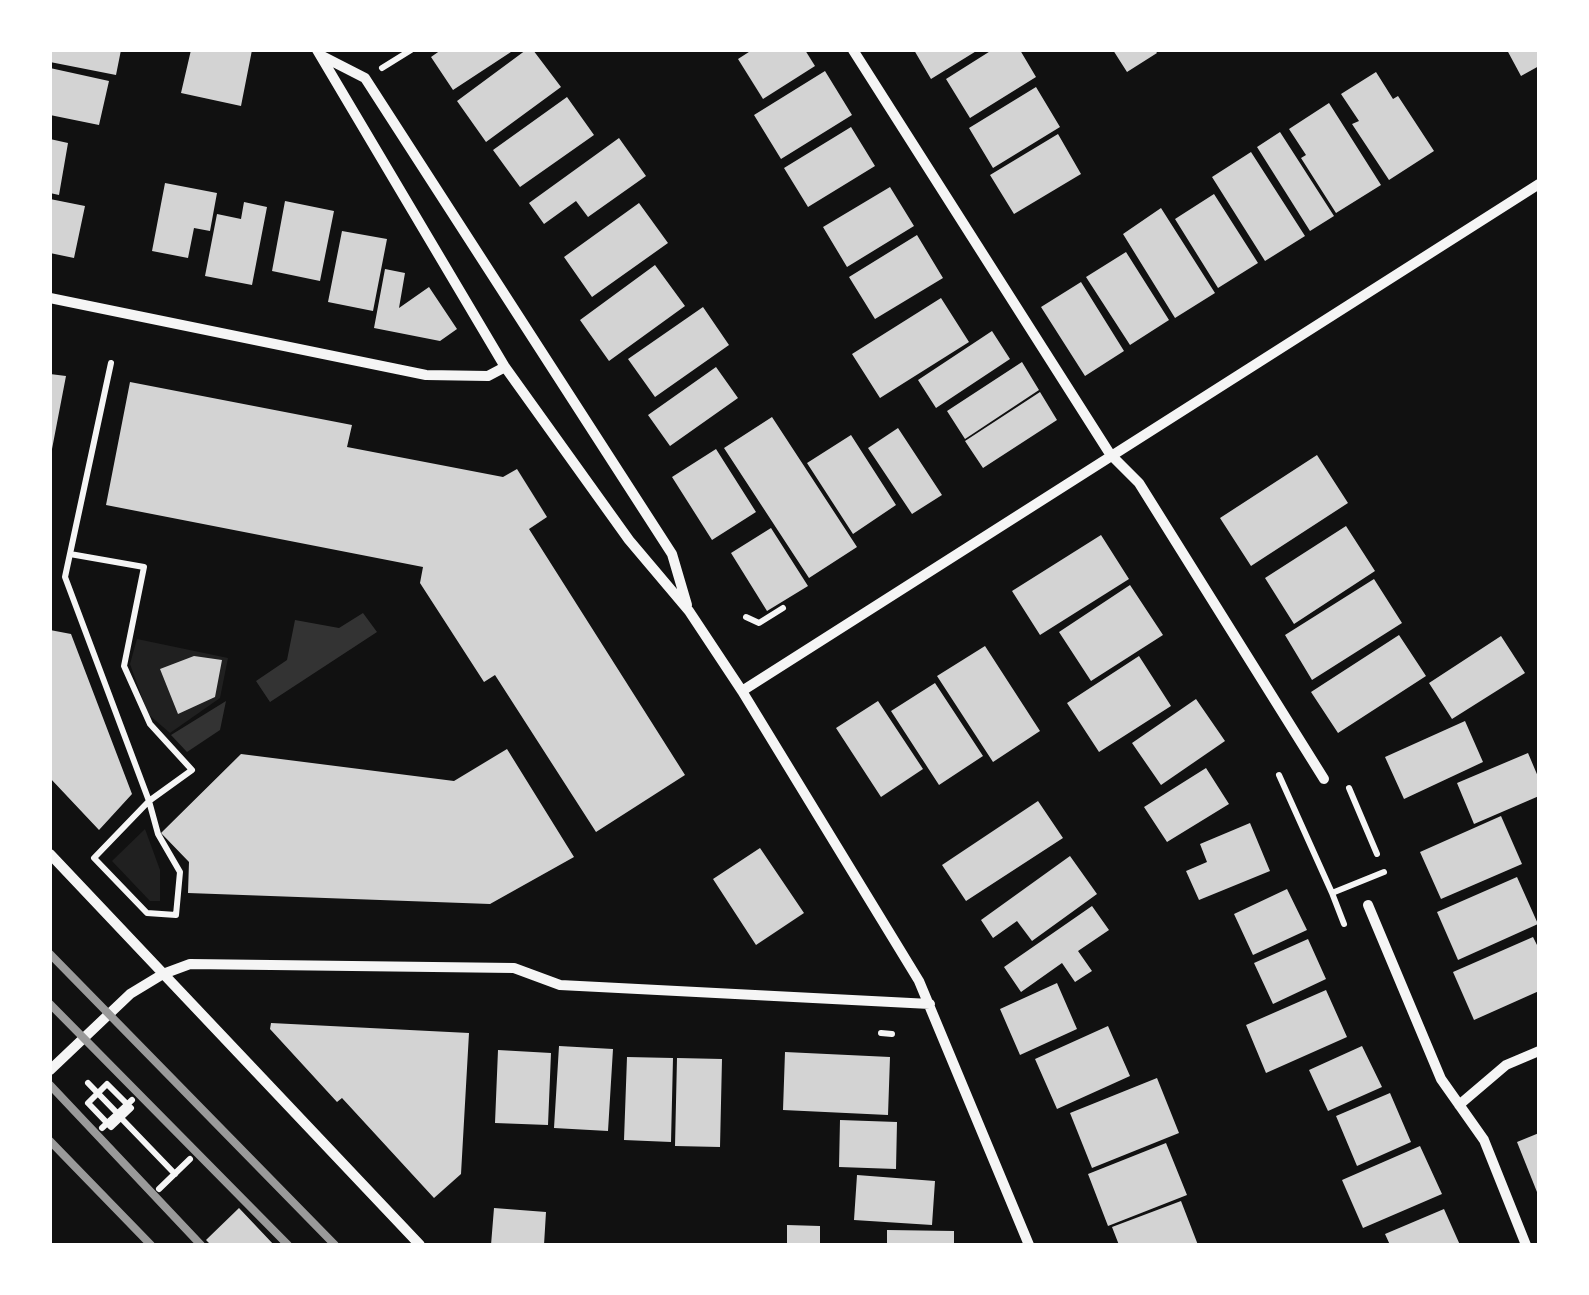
<!DOCTYPE html>
<style>
body{margin:0}
#map{position:relative;width:1589px;height:1295px;overflow:hidden;background:#111;font-family:"Space Grotesk",sans-serif}
canvas{display:block}
.frame{position:absolute;inset:0;border:52px solid #fff;pointer-events:none}
</style>
<div id="map">
<canvas width="1589" height="1295"></canvas>
<div class="frame"></div>
</div>
<script>
const context = document.querySelector('canvas').getContext('2d');
context.lineJoin = 'round';
function fill(path, color) { context.fillStyle = color; context.fill(path, 'evenodd'); }
const poly = rows => new Path2D(rows.map(r => 'M' + r).join(''));
function stroke(path, color, width, dash) { context.strokeStyle = color; context.lineWidth = width; context.lineCap = dash ? 'butt' : 'round'; context.setLineDash(dash || []); context.stroke(path); }
const green = poly([
 [137,639,228,658,220,698,170,733,148,714,130,664],
 [145,829,160,870,160,901,150,901,112,861]
]);
const water = poly([
 [363,613,377,632,270,702,256,681,287,660,295,620,339,628],
 [226,701,220,730,187,752,171,735]
]);
const building = poly([
 [50,50,121,50,116,75,50,62],
 [191,50,252,50,241,106,181,93],
 [441,50,514,50,453,90,431,57],
 [526,50,533,50,561,87,486,142,457,101],
 [752,50,805,50,815,66,763,99,738,59],
 [914,50,978,50,931,79],
 [992,50,1020,50,1036,77,970,118,946,79],
 [1113,50,1155,50,1157,53,1127,72],
 [1507,50,1539,50,1539,66,1521,76],
 [50,68,109,81,99,125,50,115],
 [825,71,852,115,781,159,754,115],
 [1376,72,1393,99,1398,96,1434,151,1389,180,1352,124,1359,121,1341,94],
 [1036,87,1060,127,993,168,969,128],
 [567,97,594,135,520,187,493,150],
 [1329,103,1381,185,1336,213,1301,158,1306,155,1289,129],
 [851,127,875,166,808,207,784,168],
 [1280,132,1334,216,1310,231,1257,147],
 [1058,134,1081,174,1014,214,990,175],
 [619,138,646,176,588,217,576,201,544,224,529,203],
 [50,139,68,143,59,195,50,193],
 [1251,152,1305,236,1265,261,1212,177],
 [165,183,217,193,210,231,194,228,188,258,152,251],
 [890,187,914,226,847,267,823,227],
 [1214,194,1258,263,1218,288,1175,219],
 [50,199,85,206,74,258,50,253],
 [285,201,334,211,320,281,272,271],
 [244,202,267,207,252,285,205,276,217,214,241,219],
 [639,203,668,243,592,297,564,257],
 [1161,208,1215,293,1175,318,1123,234],
 [342,231,387,239,373,311,328,302],
 [917,235,943,278,875,319,849,277],
 [1126,252,1169,320,1130,345,1086,277],
 [655,265,685,306,609,361,580,320],
 [385,269,405,273,399,308,429,287,457,329,440,341,374,328],
 [1081,282,1124,351,1085,376,1041,307],
 [941,298,969,342,880,398,852,354],
 [703,307,729,345,655,397,628,359],
 [992,331,1010,359,936,408,918,380],
 [1022,362,1039,390,965,439,947,411],
 [716,367,738,398,670,446,648,415],
 [50,374,66,376,52,449,50,449],
 [130,382,352,425,347,447,503,477,517,469,547,517,529,529,685,775,596,832,495,675,484,682,420,583,423,567,106,505],
 [1040,392,1057,420,983,468,965,441],
 [772,417,857,547,809,578,724,448],
 [898,428,942,495,912,514,868,448],
 [851,435,896,505,853,534,807,463],
 [716,449,756,512,712,540,672,477],
 [1317,455,1348,503,1251,566,1220,518],
 [1346,526,1375,571,1294,624,1265,578],
 [771,528,808,586,767,611,731,553],
 [1101,535,1129,579,1040,635,1012,591],
 [1374,579,1402,623,1312,680,1285,635],
 [1130,585,1163,635,1091,681,1059,632],
 [50,630,71,634,132,794,99,830,50,778],
 [1399,635,1426,676,1338,733,1311,692],
 [1501,636,1525,673,1452,719,1429,683],
 [985,646,1040,731,993,762,937,676],
 [194,656,222,660,215,697,178,714,160,669],
 [1139,656,1171,706,1099,752,1067,703],
 [935,683,983,756,939,785,891,711],
 [1196,699,1225,741,1161,785,1132,743],
 [878,701,923,769,881,797,836,728],
 [1465,721,1483,762,1404,799,1385,757],
 [507,749,574,857,490,904,188,893,189,862,161,833,241,754,454,781],
 [1528,753,1539,779,1539,796,1474,824,1457,783],
 [1206,768,1229,804,1167,842,1144,807],
 [1038,801,1063,838,966,901,942,865],
 [1501,816,1522,864,1441,899,1420,852],
 [1250,823,1270,871,1199,900,1186,871,1207,862,1200,844],
 [760,848,804,913,756,945,713,879],
 [1070,856,1097,894,1032,941,1017,921,993,938,981,920],
 [1517,877,1538,924,1458,960,1437,912],
 [1287,889,1307,930,1253,955,1234,914],
 [1092,906,1109,930,1078,951,1092,971,1075,982,1062,963,1021,992,1004,967],
 [1533,937,1539,949,1539,991,1474,1020,1453,972],
 [1308,939,1326,979,1273,1004,1254,963],
 [1057,983,1077,1029,1020,1055,1000,1009],
 [1326,990,1347,1037,1266,1073,1246,1025],
 [271,1023,469,1033,461,1174,434,1198,342,1098,337,1102,270,1029],
 [1108,1026,1130,1076,1057,1109,1035,1059],
 [559,1046,613,1049,608,1131,554,1128],
 [1362,1046,1382,1087,1328,1111,1309,1070],
 [498,1050,551,1053,548,1125,495,1123],
 [785,1052,890,1057,888,1115,783,1110],
 [627,1057,673,1058,671,1142,624,1140],
 [677,1058,722,1059,720,1147,675,1146],
 [1157,1078,1179,1133,1092,1168,1070,1113],
 [1390,1093,1411,1142,1357,1166,1336,1116],
 [840,1120,897,1122,896,1169,839,1167],
 [1539,1133,1539,1197,1517,1142],
 [1166,1143,1187,1195,1108,1226,1088,1174],
 [1420,1146,1442,1194,1363,1228,1342,1180],
 [857,1175,935,1181,932,1225,854,1220],
 [1181,1201,1198,1245,1119,1245,1112,1227],
 [239,1208,274,1245,211,1245,206,1240],
 [494,1208,546,1212,544,1245,491,1245],
 [1444,1209,1460,1245,1390,1245,1385,1234],
 [787,1225,820,1226,820,1245,787,1245],
 [887,1230,954,1231,954,1245,887,1245]
]);
const path = poly([
 [382,68,411,50],
 [70,554,144,567,124,666,150,724,192,770,149,801,94,858,147,913,176,915,180,872,158,834,149,801,65,577,111,363],
 [746,617,759,623,783,608],
 [1279,775,1332,893,1384,872],
 [1349,788,1377,854],
 [1332,893,1344,924],
 [881,1033,892,1034],
 [88,1083,118,1114],
 [107,1084,131,1108,111,1127,88,1103,107,1084],
 [121,1118,175,1174],
 [102,1128,132,1100],
 [159,1189,190,1159]
]);
const minor = poly([
 [317,50,505,367,629,540,689,611,742,691,919,981,1029,1245],
 [853,50,1110,454,1139,483,1324,779],
 [322,56,365,78,672,554,687,605],
 [50,298,426,375,488,376,505,367],
 [742,691,1539,184],
 [50,854,420,1245],
 [1368,905,1441,1079,1484,1140,1526,1245],
 [50,1070,130,994,163,974,190,964,514,968,560,985,930,1004],
 [1459,1105,1506,1065,1539,1051]
]);
const rail = poly([
 [50,954,335,1245],
 [50,1004,288,1245],
 [50,1085,201,1245],
 [50,1141,151,1245]
]);
fill(green, '#202020');
fill(water, '#333');
fill(building, '#d3d3d3');
stroke(path, '#f5f5f5', 6);
stroke(minor, '#f5f5f5', 10);
stroke(rail, '#9a9a9a', 8);
</script>
